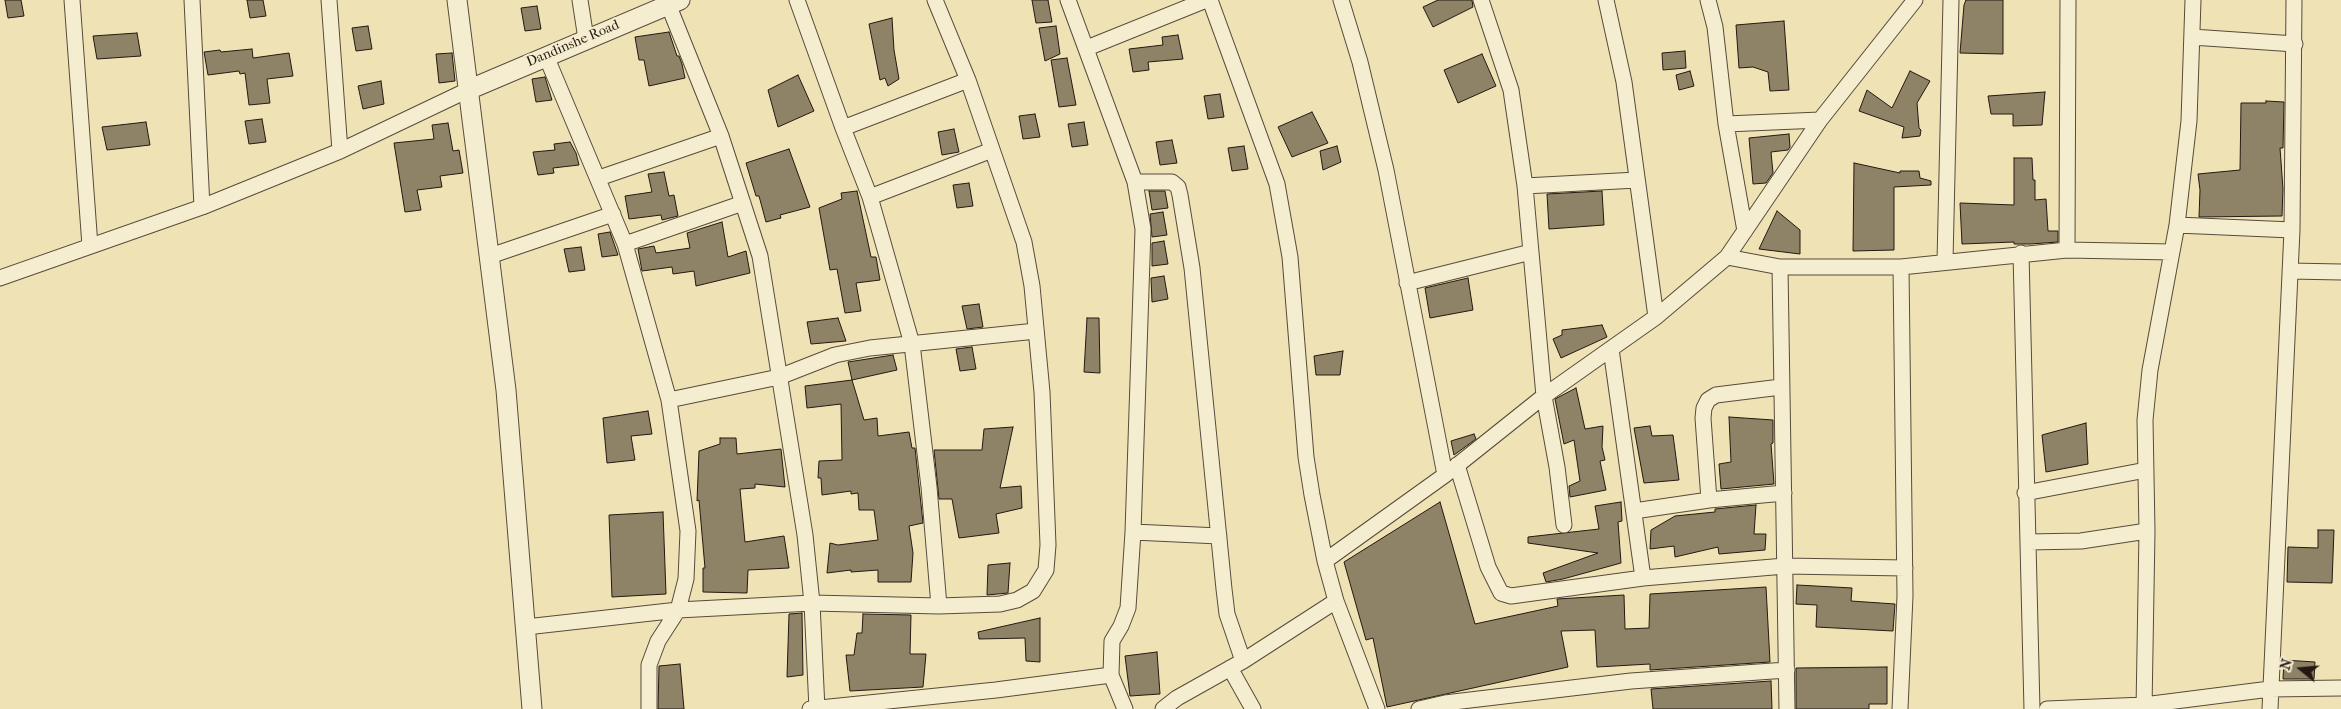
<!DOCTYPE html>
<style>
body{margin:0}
#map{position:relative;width:2341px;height:709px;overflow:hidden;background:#efe3b6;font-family:"IM FELL French Canon",serif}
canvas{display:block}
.north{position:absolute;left:2276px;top:644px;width:50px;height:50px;-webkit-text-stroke:4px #f5edd0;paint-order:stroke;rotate:287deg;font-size:14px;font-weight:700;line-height:20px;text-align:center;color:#241811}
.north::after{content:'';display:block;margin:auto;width:18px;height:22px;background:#241811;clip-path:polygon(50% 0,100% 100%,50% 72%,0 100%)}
</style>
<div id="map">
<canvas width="2341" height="709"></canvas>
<div class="north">N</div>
</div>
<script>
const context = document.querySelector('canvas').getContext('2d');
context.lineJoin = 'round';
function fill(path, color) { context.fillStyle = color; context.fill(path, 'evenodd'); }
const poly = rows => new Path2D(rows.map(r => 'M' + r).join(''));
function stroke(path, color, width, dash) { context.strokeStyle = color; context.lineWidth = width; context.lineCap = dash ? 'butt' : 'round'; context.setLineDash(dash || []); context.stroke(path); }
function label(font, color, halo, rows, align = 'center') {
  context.font = font + ' "IM FELL French Canon",serif'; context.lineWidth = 4; context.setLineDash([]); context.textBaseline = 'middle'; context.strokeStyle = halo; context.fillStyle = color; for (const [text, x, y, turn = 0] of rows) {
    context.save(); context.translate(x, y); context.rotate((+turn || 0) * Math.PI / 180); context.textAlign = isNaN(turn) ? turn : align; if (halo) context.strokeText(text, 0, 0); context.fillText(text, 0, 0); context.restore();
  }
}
const building = poly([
 [5,0,21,0,24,16,8,18,5,0],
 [247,0,263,0,266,16,250,18,247,0],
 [1032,0,1048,0,1052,22,1036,23,1032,0],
 [1438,0,1472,0,1473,7,1433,27,1423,7,1438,0],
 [1966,0,2003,0,2003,54,1960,53,1964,5,1966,0],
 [537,6,541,29,525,31,521,8,537,6],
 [892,18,894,50,899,79,888,86,885,78,880,80,869,24,892,18],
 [1784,21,1789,90,1770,91,1768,72,1753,67,1739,68,1736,25,1784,21],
 [368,26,372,49,356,51,352,28,368,26],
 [1056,26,1060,54,1045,61,1039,28,1056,26],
 [669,32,677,56,679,56,682,64,685,78,649,86,644,60,639,60,635,37,669,32],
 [137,33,141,56,97,59,93,36,137,33],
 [1178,35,1183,59,1148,62,1149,70,1133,72,1129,49,1163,45,1162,37,1178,35],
 [252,49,253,58,289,53,293,76,267,79,270,103,249,105,245,73,240,74,239,71,208,75,204,52,220,50,221,52,252,49],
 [1685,51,1686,68,1663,70,1662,53,1685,51],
 [452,53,455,81,439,83,436,54,452,53],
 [1482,54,1496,86,1458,103,1444,70,1482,54],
 [1067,58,1076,105,1059,107,1051,60,1067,58],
 [1690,71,1694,86,1679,90,1676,75,1690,71],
 [1910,71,1930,81,1917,103,1919,128,1921,130,1920,136,1902,138,1904,127,1859,111,1867,90,1892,108,1910,71],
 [798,75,814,111,778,127,768,90,798,75],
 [545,77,552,100,536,102,532,79,545,77],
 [381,81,384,104,363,109,358,86,381,81],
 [2045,92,2042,125,2013,126,2013,114,1991,114,1988,96,2045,92],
 [1220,94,1224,117,1208,119,1204,96,1220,94],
 [2266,101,2284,102,2283,148,2280,148,2283,189,2282,216,2199,217,2200,190,2198,174,2240,170,2241,103,2266,103,2266,101],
 [1312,112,1328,143,1292,157,1278,127,1312,112],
 [1035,114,1040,137,1023,139,1019,116,1035,114],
 [262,119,266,142,249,144,245,121,262,119],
 [146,122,150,145,107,150,102,127,146,122],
 [1084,122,1088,145,1072,147,1068,124,1084,122],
 [448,123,453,151,459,150,463,173,440,176,442,187,417,190,421,210,405,212,394,143,434,139,432,125,448,123],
 [954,129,959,152,942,155,938,132,954,129],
 [1789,134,1790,147,1788,150,1771,152,1773,173,1766,183,1753,184,1749,138,1789,134],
 [1172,140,1177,163,1160,165,1156,142,1172,140],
 [570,142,576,153,579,165,553,168,554,173,538,175,533,152,555,150,554,144,570,142],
 [1244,146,1248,169,1232,171,1228,148,1244,146],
 [1337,146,1341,162,1323,170,1320,151,1337,146],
 [789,149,810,207,780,215,781,218,766,222,759,196,756,196,746,163,789,149],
 [2014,158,2032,158,2033,180,2035,180,2035,200,2046,199,2048,231,2058,231,2058,242,2030,244,2014,244,2014,242,1962,244,1960,203,2014,205,2014,158],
 [1854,163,1900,173,1900,171,1919,171,1920,178,1931,181,1931,185,1894,187,1894,250,1853,251,1854,163],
 [664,172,669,196,674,195,678,216,662,220,661,215,629,219,625,196,652,192,648,174,664,172],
 [969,183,973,206,957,208,953,185,969,183],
 [857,191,871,257,876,257,880,280,856,283,861,311,845,313,837,269,830,270,819,208,842,199,841,193,857,191],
 [1149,191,1165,191,1168,208,1152,210,1149,191],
 [1602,191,1604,225,1549,229,1547,194,1602,191],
 [1777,211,1800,230,1800,254,1759,249,1777,211],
 [1163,212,1167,235,1152,237,1150,214,1163,212],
 [722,222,728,257,746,251,750,273,696,286,694,271,673,274,672,267,642,271,638,249,654,246,656,253,690,248,687,233,722,222],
 [610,232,618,255,602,257,598,234,610,232],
 [1164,241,1168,264,1152,266,1152,243,1164,241],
 [581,247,585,270,569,272,564,249,581,247],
 [1164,276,1168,299,1152,302,1151,278,1164,276],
 [1468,278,1473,310,1430,318,1425,288,1468,278],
 [979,304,983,327,967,329,962,306,979,304],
 [838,318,846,341,811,344,807,322,838,318],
 [1087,318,1099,318,1100,373,1084,372,1087,318],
 [1602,325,1607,337,1561,358,1553,339,1562,335,1562,330,1602,325],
 [972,347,976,369,960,371,956,349,972,347],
 [1343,351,1340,375,1316,375,1314,356,1343,351],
 [893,355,897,370,852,380,864,420,877,418,878,436,909,432,912,448,915,448,923,523,909,526,913,553,911,582,878,582,878,570,851,572,851,570,827,573,830,543,838,545,878,540,874,510,859,510,858,493,851,494,851,491,822,495,821,478,818,478,819,461,842,460,841,404,807,408,805,386,852,380,848,362,893,355],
 [1576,388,1585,429,1603,426,1602,447,1605,460,1600,461,1606,490,1570,497,1569,486,1580,481,1574,440,1564,444,1555,399,1576,388],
 [648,411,652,434,631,436,635,460,607,463,603,418,648,411],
 [1729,417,1773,420,1773,443,1771,444,1774,484,1721,489,1719,464,1731,462,1729,417],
 [2086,423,2088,464,2046,472,2042,435,2086,423],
 [1650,426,1652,436,1673,435,1679,480,1644,483,1634,428,1650,426],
 [1013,427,1000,488,1021,486,1022,508,996,514,999,533,959,538,952,499,939,499,934,450,982,450,984,429,1013,427],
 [1474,434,1476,439,1454,455,1451,441,1474,434],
 [720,438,736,438,737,454,781,449,785,487,755,484,755,488,740,489,745,542,784,536,789,568,748,570,747,593,703,592,703,568,705,568,699,500,697,501,699,451,720,444,720,438],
 [1440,502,1475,624,1558,606,1557,599,1624,595,1625,629,1649,628,1650,594,1766,587,1770,662,1650,670,1650,664,1597,667,1595,630,1561,631,1568,667,1387,707,1373,638,1366,640,1344,562,1440,502],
 [1621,502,1622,521,1618,522,1621,563,1563,579,1546,582,1543,573,1598,553,1528,543,1528,537,1599,529,1595,506,1621,502],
 [1756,505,1754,534,1766,534,1765,550,1719,554,1718,547,1675,557,1674,546,1650,549,1651,530,1675,516,1715,512,1715,509,1756,505],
 [663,512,666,594,612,597,609,515,663,512],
 [2318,530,2334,530,2332,583,2287,582,2288,547,2318,548,2318,530],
 [1010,563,1008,593,987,595,988,565,1010,563],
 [1797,585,1852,588,1851,601,1895,604,1893,631,1816,627,1817,605,1796,604,1797,585],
 [802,613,803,675,787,677,789,614,802,613],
 [863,614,911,615,910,654,926,654,923,687,850,691,846,655,854,655,857,633,862,633,863,614],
 [1040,618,1040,662,1026,661,1025,638,979,639,978,632,1040,618],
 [1157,652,1160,694,1130,696,1125,656,1157,652],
 [2284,660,2315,662,2314,679,2283,679,2284,660],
 [680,664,684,709,658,709,659,666,680,664],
 [1887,667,1887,704,1869,704,1869,709,1796,709,1796,668,1887,667],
 [1771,681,1772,709,1653,709,1651,689,1771,681]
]);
const minor = poly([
 [72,0,90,246],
 [192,0,202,207],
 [329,0,340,151],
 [580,0,586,39],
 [797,0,843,128,870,197,912,344,929,487,939,606],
 [1068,0,1135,182,1143,229,1133,532,1128,608,1121,626,1112,641,1111,675],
 [1210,0,1277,184,1290,257,1306,457,1312,495,1325,561,1336,601,1377,709],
 [1341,0,1360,62,1386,170,1445,475],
 [1481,0,1511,90,1525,186,1544,396,1557,467,1564,525],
 [1606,0,1624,82,1656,317],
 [1708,0,1715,27,1726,124,1745,231],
 [668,4,721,136,760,256,805,535,812,603,817,709],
 [2192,37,2295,44],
 [1087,48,1206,0],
 [546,56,625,244,669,400,688,531,686,579,678,610,658,641,649,665,649,709],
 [1726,124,1820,120],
 [843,128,968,80],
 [599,178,721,136],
 [1135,182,1172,182,1178,187,1180,195,1192,268,1224,589,1227,614,1243,661],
 [1525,186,1637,180],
 [870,197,992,150],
 [2177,225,2292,230],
 [625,244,743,203],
 [2067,250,2068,0],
 [2021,253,2032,709],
 [490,256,613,214],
 [1727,257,1780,267,1901,267,2067,250,2172,252],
 [1945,261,1951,0],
 [1780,267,1787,709],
 [2290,271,2341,272],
 [0,278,202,207,340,151,468,90],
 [1407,283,1531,252],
 [1611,349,1643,578],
 [669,400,779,377,835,355,870,348,1036,331],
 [1457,465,1488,567,1501,593,1511,596,1643,578,1785,566,1905,568],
 [2025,493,2146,470],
 [1709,500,1703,418,1704,408,1708,400,1716,395,1781,387],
 [1634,511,1709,500,1784,493],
 [1133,532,1219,536],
 [2028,542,2081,541,2147,531],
 [1325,561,1445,475,1544,396,1656,317,1727,257,1820,120,1915,0],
 [526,627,678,610,812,603,939,606,1000,604,1017,600,1033,591,1046,570,1048,545,1042,392,1032,286,1024,242,968,80,935,0],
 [1230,668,1253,709],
 [810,709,996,690,1111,675,1125,709],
 [1163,709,1177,698,1243,661,1336,601],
 [1419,709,1445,703,1631,681,1787,670],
 [1900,709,1905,596,1901,267],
 [2047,709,2144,705,2270,689,2341,688],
 [2144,709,2147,531,2145,420,2150,370,2177,225,2189,121,2193,0],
 [2270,709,2292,230,2294,0]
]);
const tertiary = poly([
 [457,0,506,390,532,709],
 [468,90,680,0]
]);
const streetNames = [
 ["Dandinshe Road",573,44,-23]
];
fill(building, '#8e8267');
stroke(building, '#241811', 1);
stroke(minor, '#574b3a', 17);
stroke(tertiary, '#574b3a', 21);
stroke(minor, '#f5edd0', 15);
stroke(tertiary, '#f5edd0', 19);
label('14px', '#241811', '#f5edd0', streetNames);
</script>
